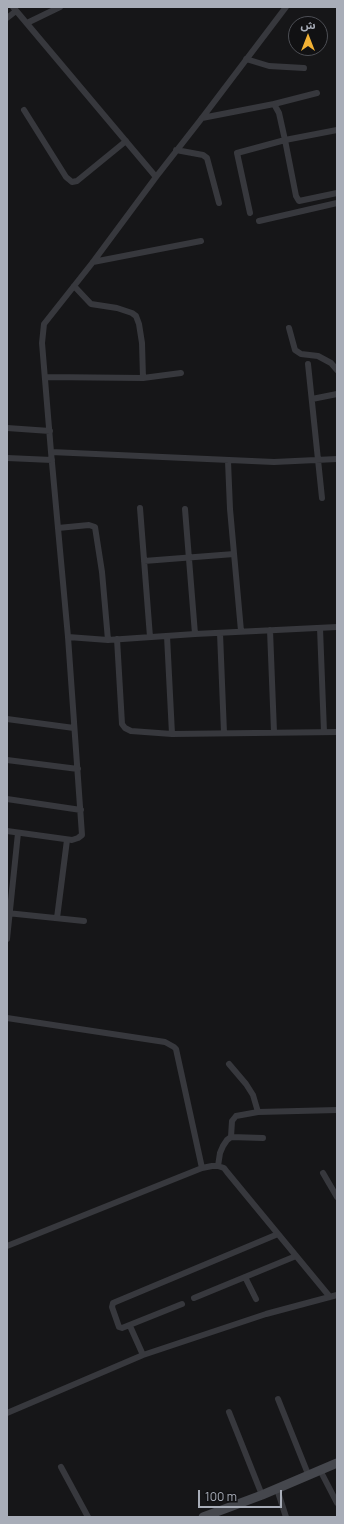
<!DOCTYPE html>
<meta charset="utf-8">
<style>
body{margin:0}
#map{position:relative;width:344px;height:1524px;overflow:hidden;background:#161618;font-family:Manrope,"Noto Sans Arabic",sans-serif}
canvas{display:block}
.frame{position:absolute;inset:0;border:8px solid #a8adb8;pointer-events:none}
.north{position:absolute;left:288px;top:16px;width:40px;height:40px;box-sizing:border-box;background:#111113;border:1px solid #4d4f55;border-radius:50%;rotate:0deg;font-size:11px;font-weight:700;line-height:16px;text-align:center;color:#a8adb8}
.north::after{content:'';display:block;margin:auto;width:14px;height:18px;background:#f2b134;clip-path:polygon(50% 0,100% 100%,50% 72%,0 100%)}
.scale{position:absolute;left:198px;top:1490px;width:84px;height:18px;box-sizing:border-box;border:2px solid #a8adb8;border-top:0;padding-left:5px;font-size:12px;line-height:14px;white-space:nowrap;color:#a8adb8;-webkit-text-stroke:3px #111113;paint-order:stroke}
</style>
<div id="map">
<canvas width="344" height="1524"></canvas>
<div class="frame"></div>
<div class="north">ش</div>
<div class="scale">100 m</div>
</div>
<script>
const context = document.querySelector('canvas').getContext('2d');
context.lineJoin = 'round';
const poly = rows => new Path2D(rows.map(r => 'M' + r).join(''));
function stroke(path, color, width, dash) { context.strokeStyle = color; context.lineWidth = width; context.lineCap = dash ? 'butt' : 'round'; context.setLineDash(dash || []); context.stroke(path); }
const street = poly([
 [13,7,156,177],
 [286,7,202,118,156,177,93,262,44,324,42,343,51,452,68,637,108,640,195,634,337,627],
 [7,18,16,11],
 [27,23,60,7],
 [246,59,269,66,304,68],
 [274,104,317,93],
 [24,110,66,177,72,182,77,181,126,141],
 [202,118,274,104,279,113,285,140,337,130],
 [176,150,203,155,207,158,219,203],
 [250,213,237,153,285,140,296,196,299,201,337,193],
 [259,221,337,203],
 [93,262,201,241],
 [74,286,91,304,117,308,132,313,136,316,139,324,142,343,143,378],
 [289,328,295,350,301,354,318,356,331,363,337,370],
 [308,364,322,498],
 [45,377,143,378,181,373],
 [312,399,337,394],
 [7,428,50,431],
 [51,452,274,462,337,459],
 [7,458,52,460],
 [228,461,230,509,241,631],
 [140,508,150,637],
 [185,509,195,634],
 [58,528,89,525,95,527,102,572,108,640],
 [144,561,234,554],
 [320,628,324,732],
 [270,630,274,732],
 [220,633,224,733],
 [167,636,172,734],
 [117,639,122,724,125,728,131,731,172,734,337,732],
 [7,719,74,728],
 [7,760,78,769],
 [7,799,81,810],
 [7,831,72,840,78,838,82,835,68,637],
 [7,913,84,921],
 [57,918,67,840],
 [7,939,18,833],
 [7,1018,165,1042,174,1047,176,1049,202,1168],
 [229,1064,246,1084,253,1095,258,1112],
 [231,1137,232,1121,236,1116,258,1112,337,1110],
 [218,1166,220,1153,223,1146,227,1140,231,1137,263,1138],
 [323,1173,337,1197],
 [7,1246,202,1168,212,1166,218,1166,224,1168,227,1172,330,1297],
 [245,1277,256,1299],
 [194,1298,296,1256],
 [182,1304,122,1328,119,1327,112,1307,113,1303,278,1234],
 [130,1326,143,1355],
 [278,1399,308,1474],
 [229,1412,262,1495],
 [7,1413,143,1355,266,1314,337,1295],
 [61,1467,88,1517],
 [320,1470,337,1503],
 [277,1489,286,1517]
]);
const secondary = poly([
 [203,1517,262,1495,337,1463]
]);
stroke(street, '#37383d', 6);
stroke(secondary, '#45474d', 9);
</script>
